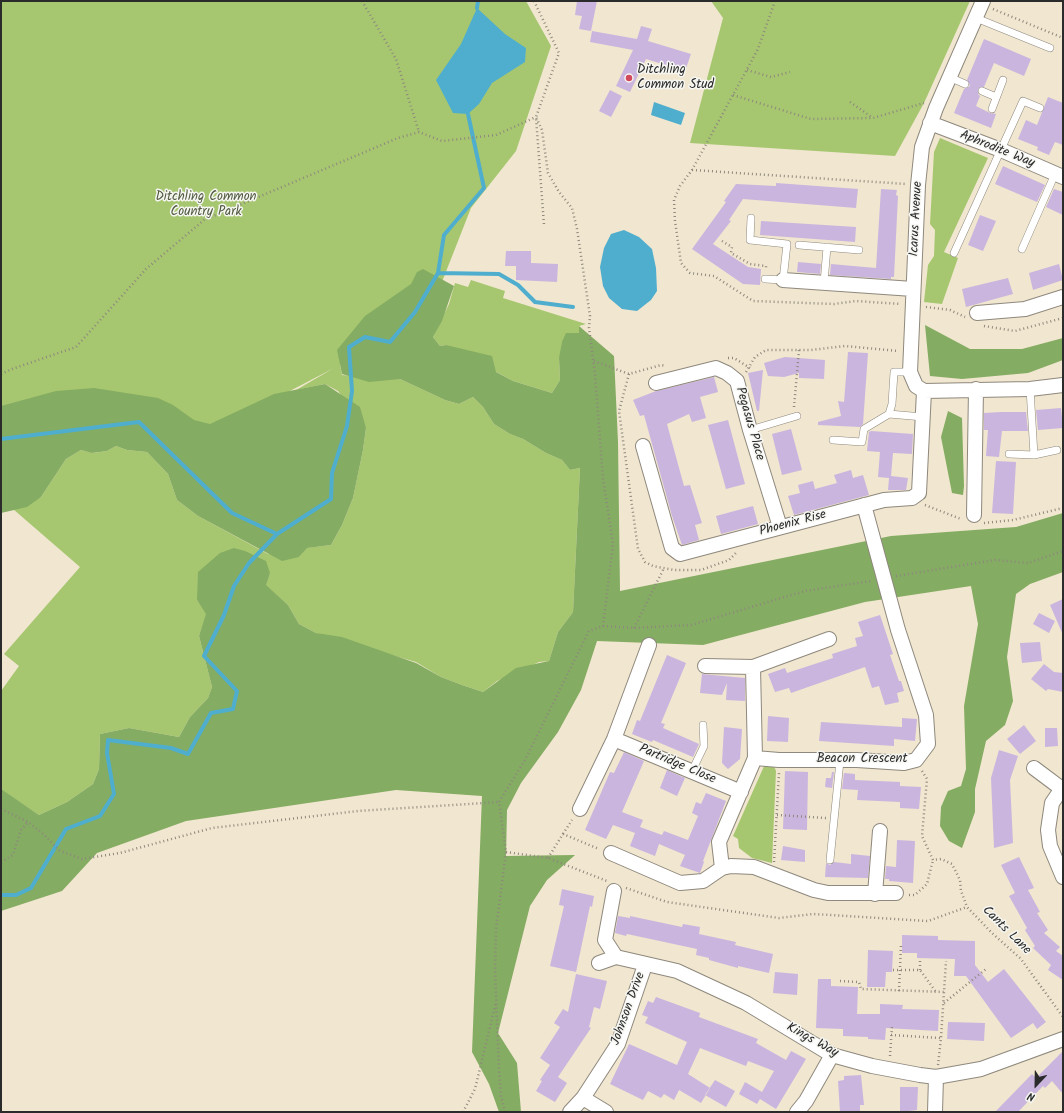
<!DOCTYPE html>
<style>
body{margin:0}
#map{position:relative;width:1064px;height:1113px;overflow:hidden;background:#f1e6cf;font-family:Kalam,sans-serif}
canvas{display:block}
.frame{position:absolute;inset:0;border:2px solid #2b2b2b;pointer-events:none}
.north{position:absolute;left:1016px;top:1065px;width:40px;height:40px;-webkit-text-stroke:3px #f6f6f2;paint-order:stroke;rotate:202deg;font-size:11px;font-weight:700;line-height:16px;text-align:center;color:#2b2b2b}
.north::after{content:'';display:block;margin:auto;width:14px;height:18px;background:#2b2b2b;clip-path:polygon(50% 0,100% 100%,50% 72%,0 100%)}
</style>
<div id="map">
<canvas width="1064" height="1113"></canvas>
<div class="frame"></div>
<div class="north">N</div>
</div>
<script>
const context = document.querySelector('canvas').getContext('2d');
context.lineJoin = 'round';
function fill(path, color) { context.fillStyle = color; context.fill(path, 'evenodd'); }
const poly = rows => new Path2D(rows.map(r => 'M' + r).join(''));
function stroke(path, color, width, dash) { context.strokeStyle = color; context.lineWidth = width; context.lineCap = dash ? 'butt' : 'round'; context.setLineDash(dash || []); context.stroke(path); }
function label(font, color, halo, rows, align = 'center') {
  context.font = font + ' Kalam,sans-serif'; context.lineWidth = 3; context.setLineDash([]); context.textBaseline = 'middle'; context.strokeStyle = halo; context.fillStyle = color; for (const [text, x, y, turn = 0] of rows) {
    context.save(); context.translate(x, y); context.rotate((+turn || 0) * Math.PI / 180); context.textAlign = isNaN(turn) ? turn : align; if (halo) context.strokeText(text, 0, 0); context.fillText(text, 0, 0); context.restore();
  }
}
const green = poly([
 [1,1,526,1,551,46,516,151,471,208,416,348,361,354,340,365,342,375,385,379,400,379,445,400,459,404,473,397,483,407,494,424,510,434,523,439,546,453,562,460,570,470,580,468,573,612,558,632,549,661,539,662,497,681,483,692,462,685,441,677,416,662,316,633,299,624,288,605,265,585,270,573,197,600,207,614,199,636,212,687,208,698,190,717,179,737,129,728,100,734,99,769,93,784,67,802,39,815,1,790,1,691,19,666,4,654,80,567,13,509,41,497,66,459,81,450,93,453,107,451,116,446,127,450,147,452,168,474,177,500,198,516,268,554,299,557,306,548,331,545,342,525,353,498,363,450,366,428,338,391,325,384,296,390,334,368,213,431,127,437,1,463],
 [711,1,970,1,924,103,895,156,690,143,723,18],
 [940,138,988,158,944,252,958,258,942,304,924,302,928,265,934,256,935,230,930,224,934,152],
 [471,280,505,291,503,298,586,324,579,326,579,333,559,358,560,380,552,393,513,381,446,345,440,346,433,337,449,304,455,283,468,287],
 [765,764,773,764,776,771,772,863,752,858,739,848,738,839,733,836]
]);
const forest = poly([
 [423,269,454,286,442,321,433,337,440,346,446,345,492,356,496,372,513,381,552,393,560,380,559,358,562,342,566,333,579,333,579,326,614,356,618,442,620,591,891,536,1016,527,1063,513,1063,572,1030,584,1016,594,1007,657,1013,701,1005,725,986,741,975,789,975,812,962,848,949,841,940,826,941,807,948,791,961,786,966,769,964,706,978,624,971,586,865,602,703,645,597,641,581,690,558,732,521,783,507,810,506,856,575,855,547,880,530,906,498,1033,517,1063,521,1112,499,1112,489,1084,472,1052,482,796,396,790,186,821,97,853,62,891,1,911,1,789,39,815,67,802,93,784,99,769,100,734,129,728,179,737,190,717,208,698,212,687,199,636,206,614,197,600,198,572,220,553,234,548,245,551,266,561,270,573,266,585,288,605,299,624,316,633,342,637,416,663,441,677,462,685,483,692,516,668,549,661,558,632,573,612,580,468,570,470,562,460,546,453,523,439,510,434,494,424,483,407,473,397,459,404,445,400,400,379,369,382,342,374,337,350,365,316,411,284,417,272],
 [925,325,970,349,1022,349,1063,338,1063,360,1028,373,962,379,930,376],
 [325,384,360,407,366,428,363,450,353,498,342,525,331,545,307,548,299,557,282,561,198,516,177,500,168,474,147,452,127,450,116,446,107,451,92,453,81,450,66,459,41,497,27,507,1,513,1,406,56,391,94,388,158,398,173,405,194,420,210,424,274,394],
 [948,411,962,418,964,486,963,495,952,493,941,437]
]);
const water = poly([
 [477,8,505,34,526,48,525,62,492,83,479,104,468,114,453,113,436,80,461,44],
 [654,102,685,113,681,125,651,115],
 [624,230,639,237,652,249,656,268,657,291,651,300,637,311,622,309,609,298,603,286,600,267,604,248,611,234]
]);
const stream = poly([
 [477,8,478,1],
 [438,273,499,274,518,285,535,302,573,307],
 [1,439,139,422,232,513,277,534],
 [1,895,16,895,31,888,66,829,100,816,114,794,107,753,108,740,171,748,188,754,211,713,233,709,237,691,204,656,224,615,234,586,249,563,277,534,331,499,332,473,347,426,352,391,349,347,365,337,390,342,415,312,438,273,444,235,484,188,468,114]
]);
const building = poly([
 [577,1,597,1,591,31,579,29,582,16,575,15],
 [641,26,652,29,648,41,691,54,685,71,646,59,630,92,616,86,633,50,590,42,592,31,637,39],
 [984,39,1031,59,1024,76,994,63,984,87,978,89,978,94,980,96,976,106,990,113,996,114,991,128,954,113,964,89,970,86,967,80],
 [610,90,622,96,611,117,599,111],
 [1048,97,1063,103,1063,145,1055,142,1049,155,1037,150,1038,147,1018,139,1026,120,1037,125],
 [1003,166,1045,185,1037,202,995,184],
 [776,183,858,189,856,208,743,199,729,220,731,221,713,244,748,267,761,269,760,285,743,284,692,249,726,202,724,201,736,184,776,186],
 [881,189,897,190,896,195,898,196,894,277,891,277,891,279,830,275,831,264,876,268],
 [1054,189,1063,192,1063,215,1046,207],
 [980,215,996,221,983,251,968,245],
 [761,221,856,227,855,242,760,235],
 [506,251,531,251,531,263,558,264,557,282,516,280,516,266,505,266],
 [798,262,821,264,820,274,797,272],
 [1059,264,1063,280,1033,290,1029,273],
 [1008,278,1013,294,966,307,962,289],
 [848,352,868,353,863,424,860,427,818,425,818,422,841,416,838,401,844,402],
 [785,357,825,360,824,379,799,378,799,373,784,377,768,376,764,363],
 [763,370,759,411,757,411,748,373],
 [714,377,718,392,700,397,706,418,692,422,689,414,667,424,684,486,690,485,702,523,695,525,699,540,682,545,672,516,644,415,640,416,633,400,656,391],
 [1061,408,1063,428,1038,430,1036,410],
 [1001,412,1026,412,1028,431,1002,431,999,457,986,456,988,430,984,430,984,413],
 [728,420,745,484,726,489,708,425],
 [791,429,802,470,782,475,772,434],
 [871,431,913,434,912,454,893,453,891,476,908,478,906,490,888,490,889,478,878,477,880,452,867,451,869,432],
 [996,461,1016,462,1013,514,992,513],
 [851,470,853,478,863,475,869,495,794,515,788,496,800,493,798,485,813,481,815,489,837,483,834,475],
 [753,506,758,524,721,534,716,516],
 [1063,599,1063,635,1050,605],
 [1039,613,1055,621,1049,633,1033,624],
 [880,615,893,654,890,655,899,681,901,681,904,691,897,693,899,702,885,705,879,686,872,688,865,667,791,693,789,688,775,692,768,674,785,668,787,673,833,658,832,654,857,646,855,638,863,636,858,622],
 [1040,642,1042,661,1022,663,1020,643],
 [667,655,686,663,661,723,665,724,663,728,699,744,693,757,653,740,652,742,632,734,637,720,640,721],
 [1044,664,1054,672,1063,673,1063,692,1048,689,1046,691,1031,679],
 [702,674,745,678,745,701,726,700,727,683,722,695,700,693],
 [768,716,789,718,788,742,767,741],
 [902,718,917,719,915,741,894,739,894,746,819,741,821,722,902,727],
 [1024,725,1036,741,1020,754,1007,739],
 [724,727,742,729,740,759,728,769,722,763],
 [1045,728,1057,728,1058,746,1045,747],
 [999,750,1018,756,1010,780,1013,843,994,848,991,778],
 [624,752,644,761,622,812,643,820,640,827,662,835,664,831,688,840,698,816,692,813,696,802,701,804,706,793,726,801,703,861,704,862,700,873,680,866,685,855,659,844,655,856,630,846,635,833,613,825,606,839,585,830,610,772,614,773],
 [667,770,685,778,677,796,660,788],
 [785,771,808,772,807,830,783,829],
 [832,772,834,772,832,788,825,787,826,778,831,778],
 [844,773,855,774,855,780,900,782,900,786,921,787,919,809,900,808,900,802,857,800,858,790,842,789],
 [897,840,915,841,913,883,889,881,889,879,885,879,886,866,896,867],
 [783,846,805,850,805,862,781,860],
 [851,854,870,856,868,878,825,877,826,863,830,865,834,862,851,864],
 [1019,857,1034,888,1028,890,1040,912,1037,913,1048,930,1044,933,1060,947,1056,951,1063,956,1063,980,1048,970,1051,965,1033,948,1035,946,1025,930,1027,928,1009,896,1015,893,1001,865],
 [562,889,594,896,592,907,590,906,576,972,550,966,564,906,559,905],
 [618,916,630,918,630,916,682,927,683,924,700,927,699,934,736,942,735,945,773,954,769,973,738,966,738,968,709,960,709,958,696,955,697,949,627,934,626,936,615,933],
 [902,935,938,936,938,940,975,941,975,965,988,982,1004,969,1046,1022,1037,1029,1033,1023,1011,1038,966,976,954,976,955,959,917,958,917,953,902,953],
 [868,950,893,951,892,972,886,972,885,987,867,987],
 [775,972,798,974,797,995,773,993],
 [576,974,607,981,600,1009,594,1007,589,1027,591,1028,558,1077,567,1083,555,1102,536,1091,542,1081,540,1080,550,1065,540,1058,560,1027,554,1023,563,1009,568,1012],
 [818,979,831,979,831,986,858,987,857,1014,880,1014,880,1004,903,1005,902,1009,939,1010,938,1031,886,1028,885,1040,868,1039,868,1037,843,1036,843,1029,816,1028],
 [656,997,700,1013,699,1017,758,1039,756,1043,786,1060,791,1051,806,1059,776,1109,760,1099,757,1104,739,1094,745,1082,762,1092,774,1071,748,1061,746,1066,700,1048,688,1074,710,1088,701,1103,679,1090,674,1100,664,1094,661,1098,648,1091,643,1100,610,1084,629,1044,677,1065,687,1042,645,1023,648,1017,642,1015,648,1001,653,1003],
 [948,1022,985,1023,984,1041,947,1039],
 [1063,1051,1063,1094,1052,1081,1045,1088,1043,1086,1018,1112,995,1112,1032,1074,1036,1078],
 [861,1075,864,1105,860,1105,860,1112,840,1112,838,1081,844,1080,844,1076],
 [715,1080,735,1091,726,1107,705,1095],
 [900,1087,918,1087,917,1110,900,1112]
]);
const path = poly([
 [362,1,396,59,419,132],
 [534,1,559,53,536,117,544,225],
 [775,1,758,49,692,170,680,186,674,200,675,221,681,263,690,273,714,276,753,301,834,304,856,301,901,304],
 [993,9,1063,38],
 [747,70,771,77,790,72],
 [733,95,811,119,873,118,924,103],
 [850,102,873,118],
 [692,170,906,184],
 [722,241,732,247,731,253,750,264,766,266,766,269],
 [926,307,950,310,965,317],
 [984,326,1015,331,1063,318],
 [728,358,734,358,750,368],
 [594,361,629,374,661,365,666,366],
 [746,372,755,357,766,350,811,350,845,346,898,351],
 [1,374,12,369,76,347,146,269,204,220,398,138,419,132,442,141,496,135,536,117],
 [629,374,619,411,638,549,645,562,653,566,674,570,701,570,729,560,736,553],
 [794,407,799,350],
 [925,505,961,519],
 [984,523,1013,520,1063,508],
 [896,576,995,560,1028,563,1063,551],
 [603,626,634,628,691,625,805,591,871,581],
 [634,628,664,568],
 [922,771,927,779,922,836,933,860,941,859,952,864,960,880,961,891,967,907,992,933,1021,959,1063,1017],
 [1,809,28,822,41,832,60,851,82,859,120,853,212,828,358,811,499,802],
 [777,815,826,818],
 [563,834,572,820],
 [506,852,548,858,607,881],
 [548,858,563,834,599,849],
 [1,862,13,855,21,830,28,822],
 [774,862,779,773],
 [626,888,667,902,779,918,813,914,928,921,967,907],
 [909,895,915,895,927,884,933,860],
 [893,970,920,970,936,992],
 [920,970,920,961],
 [840,981,859,982,861,989,944,992],
 [899,991,901,944],
 [944,1003,986,969],
 [891,1035,941,1038],
 [890,1056,892,1027],
 [938,1065,941,1038,946,961],
 [463,1112,475,1089,496,1002],
 [505,1112,501,1096,499,1069,495,969,496,929,506,852,499,802,525,760,589,631,603,626,613,544,603,478,595,375,589,328,590,316,577,229,572,208,559,192,548,173,542,130,536,117]
]);
const service = poly([
 [976,18,1050,48],
 [949,77,965,84],
 [982,91,996,97],
 [992,109,1003,80],
 [751,218,750,240,787,244,783,280,765,279],
 [799,245,859,250],
 [1022,249,1055,174],
 [954,253,1023,101,1040,108],
 [824,283,827,247],
 [910,372,894,372,892,404,889,414,923,417],
 [1030,389,1034,455,1057,450],
 [750,430,797,416],
 [833,440,862,442,864,429,889,414],
 [1009,454,1034,455],
 [692,771,704,746,703,725],
 [830,860,840,761]
]);
const minor = poly([
 [983,1,936,108,922,147,918,185,910,372,916,386,924,391,1030,389,1063,385],
 [930,123,1001,150,1063,177],
 [783,280,913,289],
 [977,313,1025,309,1063,297],
 [656,383,716,368,727,373,737,381,750,430,780,527],
 [643,446,672,548,680,554,884,500,912,498,919,493,924,391],
 [864,505,898,630,926,715,928,744,916,760,904,763,857,760,779,760,755,758,719,842,722,868,731,866,754,867,814,890,828,893,896,893],
 [974,515,976,389],
 [705,666,753,667,829,639],
 [753,667,755,758],
 [614,739,741,792],
 [1034,768,1062,789],
 [1063,787,1052,803,1048,830,1050,846,1063,877],
 [580,809,614,739,649,645],
 [611,853,680,883,703,881,722,868],
 [614,891,605,940,616,957],
 [875,894,880,831],
 [599,963,616,957,677,971,746,1003,832,1055,872,1066,920,1075,936,1077,981,1069,1063,1039],
 [583,1098,606,1112],
 [570,1112,583,1098,618,1044,645,965],
 [797,1112,806,1101,832,1055],
 [935,1112,936,1077]
]);
const markers = [
 [629,78,4,"#d1495b"]
];
const poiNames = [
 ["Ditchling",637,71],
 ["Common Stud",637,86]
];
const streetNames = [
 ["Aphrodite Way",997,150,22],
 ["Icarus Avenue",917,219,-87],
 ["Pegasus Place",749,424,74],
 ["Phoenix Rise",793,524,-15],
 ["Beacon Crescent",862,760],
 ["Partridge Close",677,765,23],
 ["Cants Lane",1006,931,45],
 ["Johnson Drive",629,1009,-70],
 ["Kings Way",812,1041,29]
];
const parkNames = [
 ["Ditchling Common",206,198],
 ["Country Park",206,213]
];
fill(green, '#a6c770');
fill(forest, '#84ac62');
fill(water, '#4faece');
stroke(stream, '#4faece', 4);
fill(building, '#cab5df');
stroke(service, '#8e887d', 8);
stroke(minor, '#8e887d', 16);
stroke(path, '#8e887d', 2.5, [1, 3]);
stroke(service, '#fff', 7);
stroke(minor, '#fff', 14);
for (const [x, y, r, color] of markers) { const dot = new Path2D(); dot.arc(x, y, r, 0, 2 * Math.PI); context.fillStyle = color; context.fill(dot); stroke(dot, '#f6f6f2', 1.5); }
label('13px', '#2b2b2b', '#f6f6f2', poiNames, 'left');
label('13px', '#2b2b2b', '#f6f6f2', streetNames);
label('13px', '#505a40', '#f6f6f2', parkNames);
</script>
